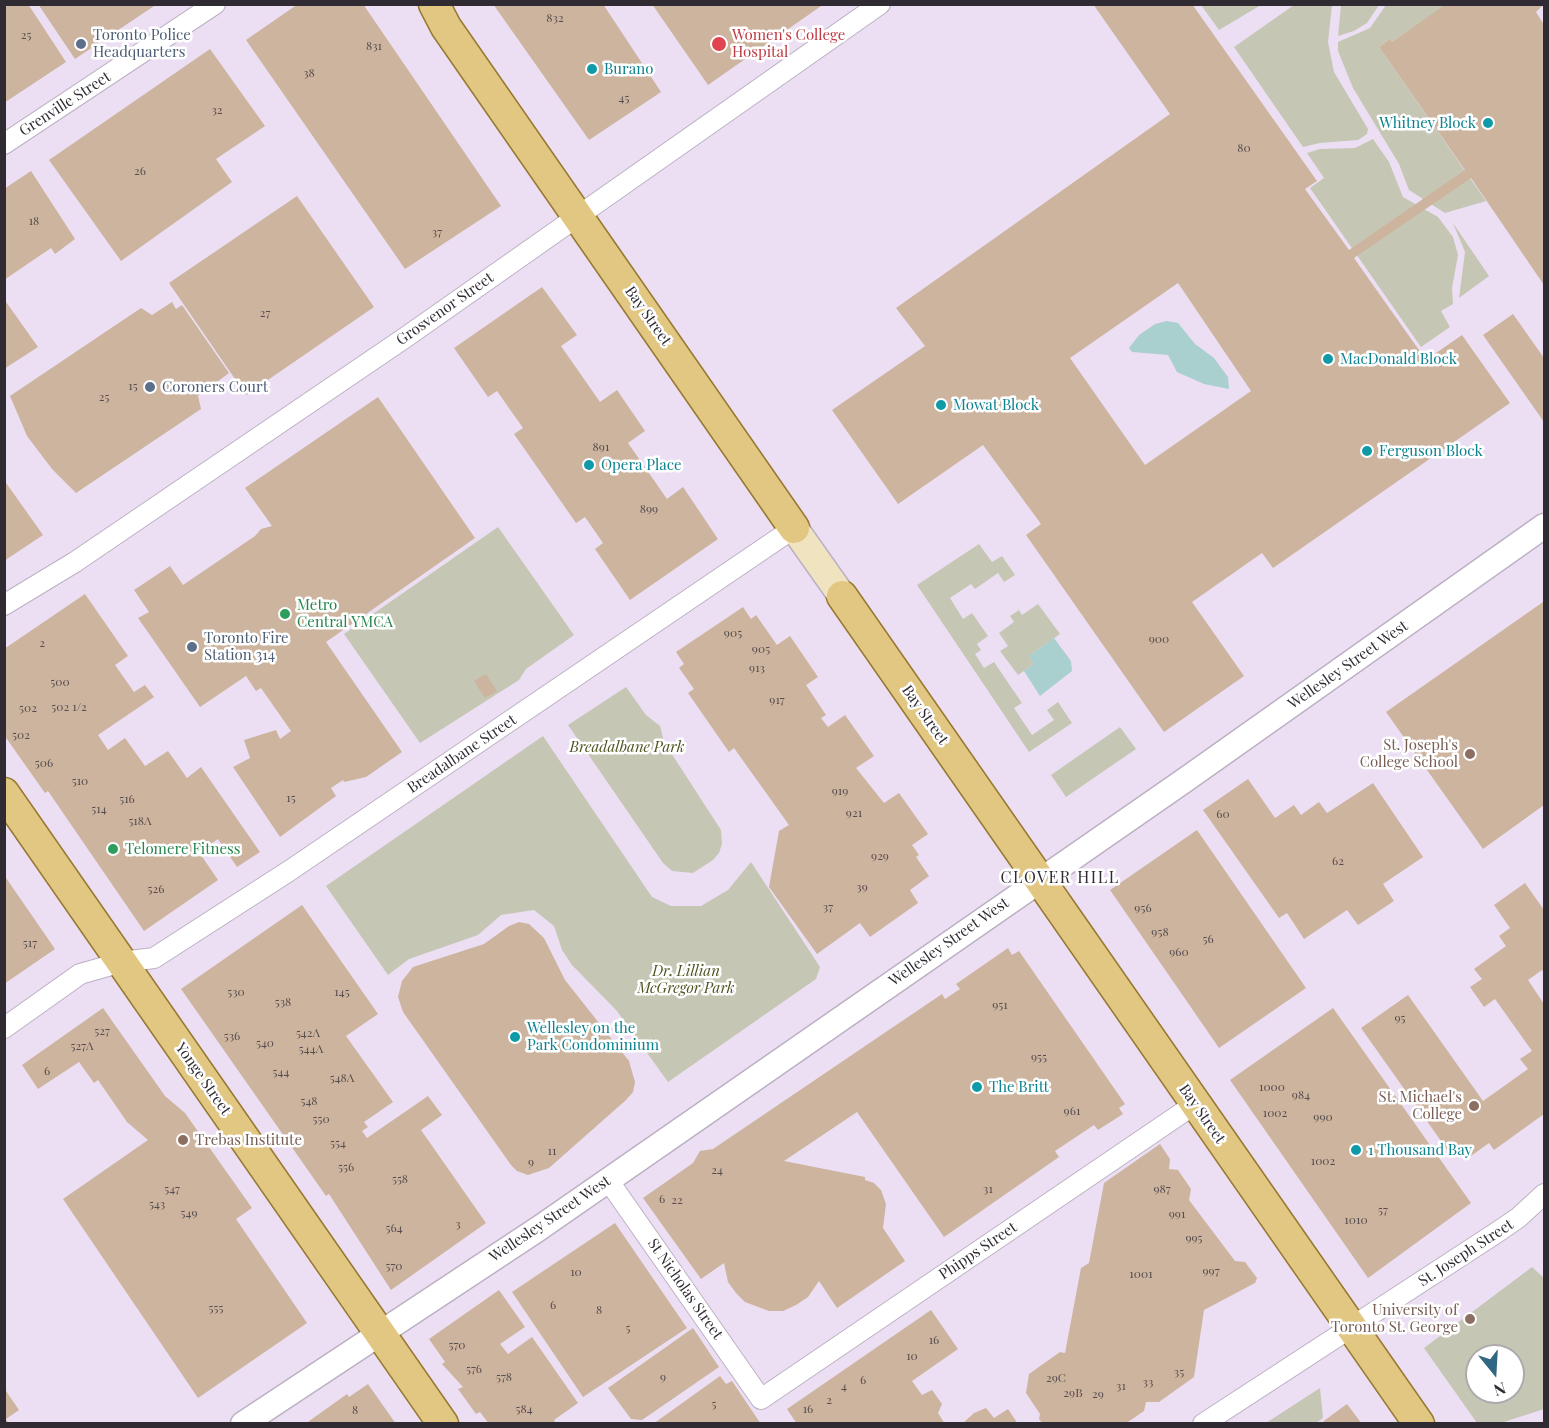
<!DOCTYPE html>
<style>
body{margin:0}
#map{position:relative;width:1549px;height:1428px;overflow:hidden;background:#ecdff4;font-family:"Playfair Display",serif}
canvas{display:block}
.frame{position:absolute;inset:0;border:6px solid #302b33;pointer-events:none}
.north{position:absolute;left:1465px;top:1344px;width:60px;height:60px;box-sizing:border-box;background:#fff;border:2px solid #acaaad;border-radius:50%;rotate:162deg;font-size:16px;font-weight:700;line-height:24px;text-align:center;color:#302b33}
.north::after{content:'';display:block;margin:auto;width:21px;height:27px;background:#316782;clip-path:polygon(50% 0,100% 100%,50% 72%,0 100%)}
</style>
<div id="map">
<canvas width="1549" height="1428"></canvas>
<div class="frame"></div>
<div class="north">N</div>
</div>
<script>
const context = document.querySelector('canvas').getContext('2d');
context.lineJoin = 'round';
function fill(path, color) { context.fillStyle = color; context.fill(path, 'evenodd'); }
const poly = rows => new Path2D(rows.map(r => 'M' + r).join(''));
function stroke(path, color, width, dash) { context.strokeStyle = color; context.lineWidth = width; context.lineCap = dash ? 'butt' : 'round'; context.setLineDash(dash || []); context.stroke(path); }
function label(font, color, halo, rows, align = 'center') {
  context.font = font + ' "Playfair Display",serif'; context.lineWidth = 5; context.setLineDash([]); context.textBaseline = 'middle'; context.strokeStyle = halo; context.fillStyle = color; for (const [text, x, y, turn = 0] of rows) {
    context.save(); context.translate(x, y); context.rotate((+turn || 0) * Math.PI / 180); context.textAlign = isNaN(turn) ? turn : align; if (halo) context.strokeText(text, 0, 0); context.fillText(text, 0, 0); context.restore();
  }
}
const green = poly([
 [1201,5,1261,5,1219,30],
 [1294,5,1332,5,1328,42,1334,72,1368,129,1367,134,1358,140,1320,143,1303,147,1234,47],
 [1341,5,1341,4,1379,5,1367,23,1354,31,1338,36],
 [1386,5,1446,5,1392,42,1390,39,1379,47,1486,201,1445,213,1409,190,1399,164,1353,88,1338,51,1338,42,1370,28],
 [1373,139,1389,162,1403,197,1438,217,1453,237,1458,255,1452,288,1453,304,1441,311,1450,327,1421,347,1310,188,1324,178,1307,153,1320,149,1355,148],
 [1453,223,1489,276,1459,298,1465,252],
 [498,527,574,635,526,669,519,680,420,743,344,634],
 [979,544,992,562,1002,556,1015,575,1004,582,998,573,975,589,971,584,950,598,963,619,972,613,988,636,977,644,981,650,975,654,984,668,994,662,1022,703,1014,708,1032,735,1054,720,1047,710,1058,702,1072,723,1029,752,917,585],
 [1038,604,1060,634,1029,656,1034,664,1018,675,1000,651,1008,646,999,633,1014,622,1010,616,1019,610,1022,615],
 [626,687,646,715,660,726,664,742,721,830,722,844,719,853,713,860,693,873,672,871,663,863,568,725],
 [1120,727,1136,749,1066,797,1051,775],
 [543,736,652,897,671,906,701,906,728,890,751,862,820,967,816,979,668,1082,617,1011,572,965,562,950,554,926,534,910,501,915,478,935,409,959,388,975,326,886],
 [1532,1267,1544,1278,1544,1409,1501,1423,1477,1423,1424,1348],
 [1477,1356,1513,1356,1513,1392,1477,1392],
 [1320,1388,1323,1418,1316,1423,1266,1423]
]);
const water = poly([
 [1167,321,1178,323,1195,344,1214,358,1228,377,1229,389,1204,384,1177,372,1168,355,1132,352,1129,348,1139,335,1155,324],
 [1054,638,1071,661,1072,671,1040,696,1024,671,1034,664,1029,656]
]);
const building = poly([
 [10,4,28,4,66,62,4,103,4,8],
 [38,4,157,4,75,59],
 [298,4,363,4,501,206,405,269,246,40],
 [493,4,603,4,661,92,589,140],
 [652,4,824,4,708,85],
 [1093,4,1192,4,1317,181,1305,189,1349,250,1465,170,1379,47,1390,39,1392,42,1446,4,1544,4,1536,12,1544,25,1544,285,1471,178,1354,258,1426,360,1462,335,1510,403,1273,568,1262,553,1192,602,1244,676,1164,732,1026,535,1041,524,983,445,898,504,832,410,925,346,896,308,1170,114],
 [1178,283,1251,391,1145,465,1070,358],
 [210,49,265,126,216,159,232,182,121,261,49,160],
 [31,171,75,239,55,254,51,248,4,280,4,189],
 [297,196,374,307,246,395,169,283],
 [542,287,577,335,561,346,600,402,617,390,645,431,628,443,667,499,683,487,718,539,630,600,595,549,603,543,585,517,576,523,514,434,523,428,497,391,488,397,454,348],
 [4,299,38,347,4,369],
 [172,302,176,309,182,305,229,373,198,396,201,409,76,493,52,469,27,436,10,396,141,308,152,315],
 [1513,314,1544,358,1544,422,1483,335],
 [378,397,475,538,326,642,402,752,366,777,344,782,343,780,331,788,336,796,280,837,233,767,250,758,244,740,276,730,280,739,291,731,261,688,256,691,246,676,200,707,138,618,149,612,134,590,170,566,183,585,255,536,261,529,272,526,245,488],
 [4,480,43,535,4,561],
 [85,594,128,656,115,665,134,692,145,685,154,697,98,735,108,750,125,738,145,766,168,751,187,778,201,767,260,852,237,867,218,839,199,852,218,880,144,931,48,791,45,793,4,735,4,649],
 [1543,602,1544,805,1483,849,1386,712],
 [743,607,751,619,756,615,777,645,790,636,818,677,806,685,826,715,821,718,828,727,845,715,874,756,856,768,884,803,899,793,928,834,912,845,919,855,916,857,929,876,910,890,918,903,870,937,860,923,817,954,769,887,779,831,789,825,734,748,729,752,688,693,694,689,679,668,684,664,676,652],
 [486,674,497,691,485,698,474,681],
 [1248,779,1275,818,1294,805,1301,815,1319,802,1327,813,1373,783,1423,857,1383,884,1394,901,1358,925,1347,910,1304,939,1287,913,1279,918,1203,810],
 [1197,830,1306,988,1219,1048,1110,890],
 [4,875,55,949,4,984],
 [1525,883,1544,910,1544,973,1542,970,1528,980,1544,1004,1544,1114,1494,1150,1489,1143,1468,1158,1461,1147,1451,1155,1361,1028,1408,995,1483,1101,1528,1069,1520,1059,1532,1051,1495,999,1484,1007,1470,987,1482,979,1474,969,1506,946,1499,936,1510,928,1494,905],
 [302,905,378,1014,346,1036,393,1102,364,1122,368,1127,362,1131,367,1138,428,1096,442,1115,421,1130,486,1223,391,1290,329,1194,326,1196,181,989],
 [519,922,529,924,544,938,565,980,629,1061,635,1082,633,1092,626,1100,549,1168,528,1175,517,1171,511,1165,403,1012,398,997,402,981,413,967,484,944,509,926],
 [1008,948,1012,955,1019,951,1125,1104,1119,1108,1123,1114,1098,1130,1094,1125,1055,1151,1059,1157,944,1237,857,1112,784,1161,865,1177,865,1180,874,1183,881,1190,886,1204,883,1228,905,1261,837,1308,819,1281,808,1297,796,1305,783,1311,769,1311,745,1302,736,1293,728,1282,724,1263,701,1279,643,1198,693,1163,700,1151,713,1149,942,994,945,999,960,989,956,984],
 [103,1008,165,1096,185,1113,252,1208,236,1219,307,1323,198,1398,63,1199,148,1140,127,1122,98,1080,94,1083,79,1062,38,1089,22,1065],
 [1333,1008,1471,1203,1368,1278,1230,1080],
 [1160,1144,1170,1159,1169,1169,1178,1170,1191,1189,1189,1200,1235,1261,1245,1262,1257,1278,1255,1283,1204,1310,1194,1377,1159,1402,1146,1402,1144,1411,1125,1424,1043,1424,1039,1419,1040,1414,1026,1393,1029,1374,1060,1352,1065,1353,1081,1268,1089,1263,1104,1183],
 [615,1223,687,1328,583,1397,512,1292],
 [499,1290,525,1327,500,1344,508,1354,532,1337,578,1403,554,1420,556,1424,489,1424,480,1412,476,1414,458,1389,463,1387,442,1364,445,1362,429,1339],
 [931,1310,958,1349,912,1381,922,1395,932,1390,942,1404,938,1413,945,1424,797,1424,787,1409],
 [693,1328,719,1367,642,1420,631,1419,608,1388],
 [720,1376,726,1384,732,1381,761,1424,653,1424],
 [368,1384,396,1424,305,1424,347,1394,349,1397],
 [4,1388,19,1410,6,1419,9,1424,4,1424],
 [1347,1404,1362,1424,1321,1424,1325,1420],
 [986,1408,994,1418,1008,1409,1018,1424,962,1424,974,1413]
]);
const minor = poly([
 [4,144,215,4],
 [4,605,75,562,406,337,880,4],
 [4,1028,80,974,122,962,154,958,289,871,794,528],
 [608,1180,761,1399,1195,1104],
 [1203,1424,1496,1233,1518,1218,1544,1194]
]);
const tertiary = poly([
 [243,1424,538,1229,1185,780,1544,526]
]);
const secondary = poly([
 [794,528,842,596]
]);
const primary = poly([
 [434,4,446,27,794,528],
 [842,596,1419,1424],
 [4,793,443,1424]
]);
const markers = [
 [81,44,6,"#5c6f8a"],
 [719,44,8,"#e0444e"],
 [592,69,6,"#0f9aa8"],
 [1488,123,6,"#0f9aa8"],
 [1328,359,6,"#0f9aa8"],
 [150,387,6,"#5c6f8a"],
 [941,405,6,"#0f9aa8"],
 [1367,451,6,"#0f9aa8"],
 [589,465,6,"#0f9aa8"],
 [285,614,6,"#2e9e5b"],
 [192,647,6,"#5c6f8a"],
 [1470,754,6,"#8d6e63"],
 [113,849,6,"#2e9e5b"],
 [515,1037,6,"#0f9aa8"],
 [977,1087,6,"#0f9aa8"],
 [1474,1106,6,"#8d6e63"],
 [183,1140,6,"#8d6e63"],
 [1356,1150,6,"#0f9aa8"],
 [1470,1319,6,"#8d6e63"]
];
const numberNames = [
 ["832",555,18],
 ["25",26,35],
 ["831",374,46],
 ["38",309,73],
 ["45",624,98],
 ["32",217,110],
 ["80",1244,148],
 ["26",140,171],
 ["18",34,221],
 ["37",437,232],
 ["27",265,313],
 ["15",133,386],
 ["25",104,397],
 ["891",601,447],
 ["899",649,509],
 ["905",733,633],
 ["900",1159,639],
 ["2",42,643],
 ["905",761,649],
 ["913",757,668],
 ["500",60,682],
 ["917",777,700],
 ["502 1/2",69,707],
 ["502",28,708],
 ["502",21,735],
 ["506",44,763],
 ["510",80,781],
 ["919",840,791],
 ["15",291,798],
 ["516",127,799],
 ["514",99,809],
 ["921",854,813],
 ["60",1223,814],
 ["518A",140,821],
 ["929",880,856],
 ["62",1338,861],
 ["39",862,887],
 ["526",156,889],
 ["37",828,907],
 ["956",1143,908],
 ["958",1160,932],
 ["56",1208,939],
 ["517",30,943],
 ["960",1179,952],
 ["530",236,992],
 ["145",342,992],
 ["538",283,1002],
 ["951",1000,1005],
 ["95",1400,1018],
 ["527",102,1031],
 ["542A",308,1033],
 ["536",232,1036],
 ["540",265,1043],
 ["527A",82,1046],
 ["544A",311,1049],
 ["955",1039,1057],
 ["6",47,1071],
 ["544",281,1072],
 ["548A",342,1078],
 ["1000",1272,1087],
 ["984",1301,1095],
 ["548",309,1101],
 ["961",1072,1111],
 ["1002",1275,1113],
 ["990",1323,1117],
 ["550",321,1119],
 ["554",338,1143],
 ["11",552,1151],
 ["1002",1323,1161],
 ["9",531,1162],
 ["556",346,1167],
 ["24",717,1170],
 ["558",400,1179],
 ["547",172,1189],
 ["31",988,1189],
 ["987",1162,1189],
 ["6",662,1199],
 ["22",677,1200],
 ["543",157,1204],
 ["57",1383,1210],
 ["549",189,1213],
 ["991",1177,1214],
 ["1010",1356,1220],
 ["3",458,1224],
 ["564",394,1228],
 ["995",1194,1238],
 ["570",394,1266],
 ["997",1211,1271],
 ["10",576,1272],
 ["1001",1141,1274],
 ["6",553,1305],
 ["555",216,1308],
 ["8",599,1310],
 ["5",628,1328],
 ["16",934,1340],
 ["570",457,1345],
 ["10",912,1356],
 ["576",474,1369],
 ["35",1179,1372],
 ["578",504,1377],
 ["9",663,1377],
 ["29C",1056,1378],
 ["6",863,1380],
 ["33",1148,1382],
 ["4",844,1386],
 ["31",1121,1386],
 ["29B",1073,1393],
 ["29",1098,1394],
 ["2",829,1400],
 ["5",714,1404],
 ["584",524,1409],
 ["16",808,1409],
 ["8",355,1410]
];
const serviceNames = [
 ["Toronto Police",93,35],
 ["Headquarters",93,52],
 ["Coroners Court",162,387],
 ["Toronto Fire",204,638],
 ["Station 314",204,655]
];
const healthNames = [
 ["Women's College",732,35],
 ["Hospital",732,52]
];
const cultureNames = [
 ["Burano",604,69],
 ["Whitney Block",1476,123,"right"],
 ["MacDonald Block",1340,359],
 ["Mowat Block",953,405],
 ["Ferguson Block",1379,451],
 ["Opera Place",601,465],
 ["Wellesley on the",527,1028],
 ["Park Condominium",527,1045],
 ["The Britt",989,1087],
 ["1 Thousand Bay",1368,1150]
];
const streetNames = [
 ["Grenville Street",65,104,-33],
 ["Grosvenor Street",445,309,-35],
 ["Bay Street",648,316,55],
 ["Wellesley Street West",1348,665,-35],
 ["Bay Street",925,715,55],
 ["Breadalbane Street",462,754,-34],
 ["Wellesley Street West",949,942,-35],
 ["Yonge Street",203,1079,55],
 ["Bay Street",1202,1114,55],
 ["Wellesley Street West",550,1219,-34],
 ["Phipps Street",978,1251,-34],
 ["St. Joseph Street",1466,1253,-33],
 ["St Nicholas Street",685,1289,55]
];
const leisureNames = [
 ["Metro",297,605],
 ["Central YMCA",297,622],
 ["Telomere Fitness",125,849]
];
const educationNames = [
 ["St. Joseph's",1458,745],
 ["College School",1458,762],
 ["St. Michael's",1462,1097],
 ["College",1462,1114],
 ["Trebas Institute",195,1140,"left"],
 ["University of",1458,1310],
 ["Toronto St. George",1458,1327]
];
const parkNames = [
 ["Breadalbane Park",627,747],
 ["Dr. Lillian",686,971],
 ["McGregor Park",686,988]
];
const neighbourhoodNames = [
 ["CLOVER HILL",1060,878]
];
fill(green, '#c5c7b4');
fill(water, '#a9cfcf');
fill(building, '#ccb49e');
stroke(minor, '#bcb0c3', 22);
stroke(tertiary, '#bcb0c3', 27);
stroke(secondary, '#bcb0c3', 30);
stroke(primary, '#977830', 33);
stroke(minor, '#fff', 20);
stroke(tertiary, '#fff', 24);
stroke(secondary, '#f0e3c0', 27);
stroke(primary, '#e2c782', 30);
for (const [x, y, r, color] of markers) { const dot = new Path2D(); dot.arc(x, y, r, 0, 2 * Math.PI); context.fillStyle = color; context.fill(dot); stroke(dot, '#fff', 2); }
label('12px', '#574d4e', null, numberNames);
label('15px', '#4e5e75', '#fff', serviceNames, 'left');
label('15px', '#be3a42', '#fff', healthNames, 'left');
label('15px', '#0d838f', '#fff', cultureNames, 'left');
label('15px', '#302b33', '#fff', streetNames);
label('15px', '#27864d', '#fff', leisureNames, 'left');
label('15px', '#785e54', '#fff', educationNames, 'right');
label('italic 15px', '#505321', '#fff', parkNames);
context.letterSpacing = '1.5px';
label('16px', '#302b33', '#fff', neighbourhoodNames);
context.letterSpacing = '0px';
</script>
